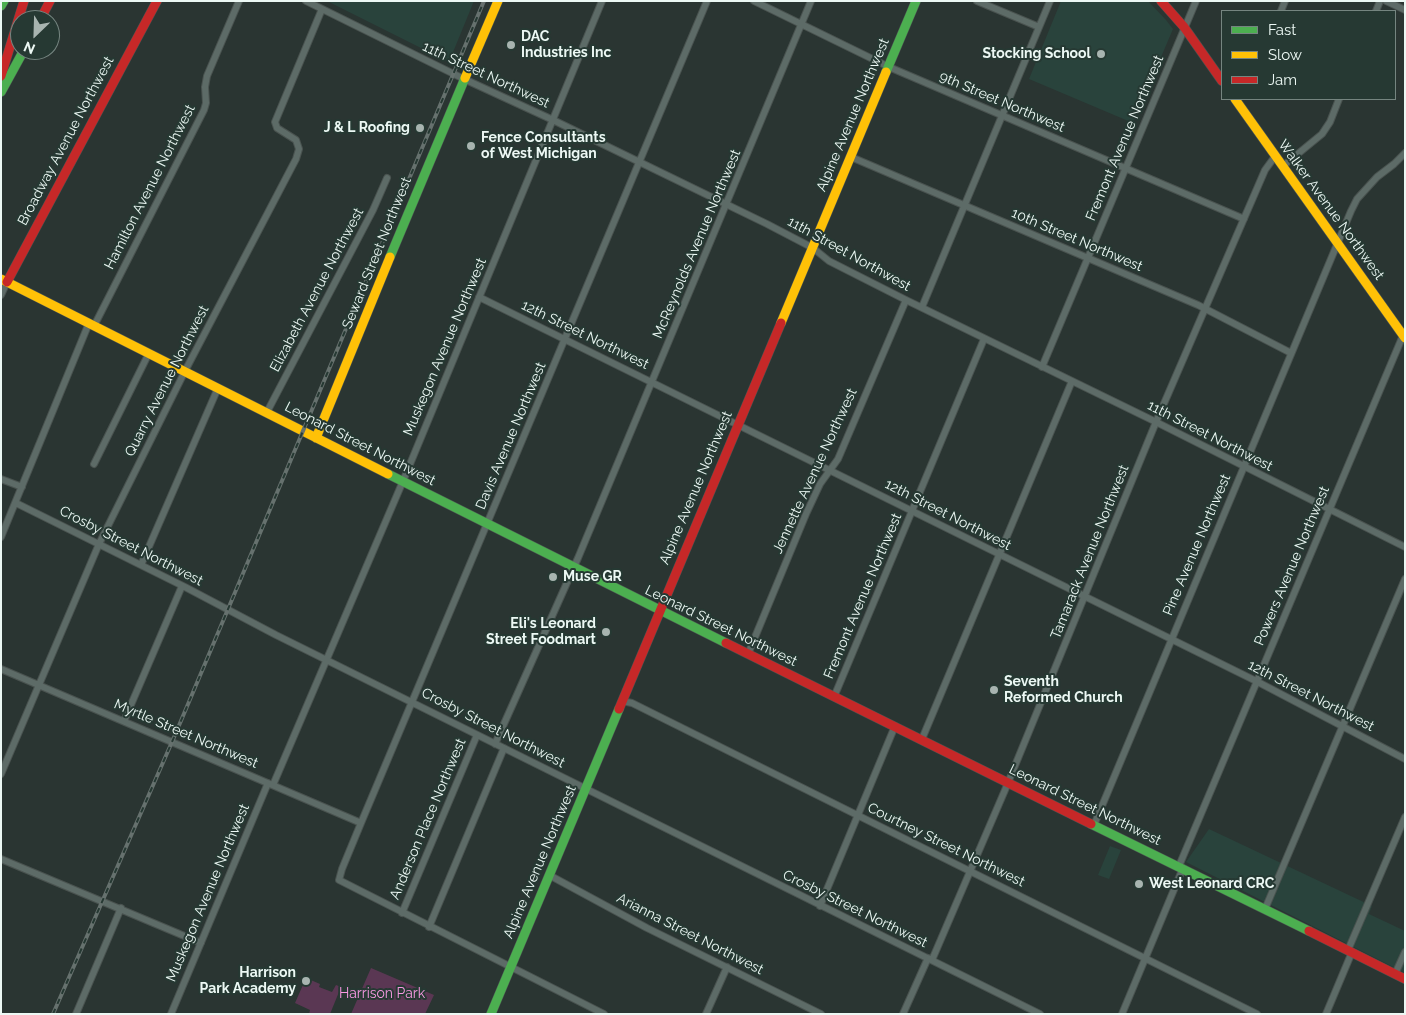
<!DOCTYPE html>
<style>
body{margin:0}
#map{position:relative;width:1406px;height:1015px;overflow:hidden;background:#2a3532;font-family:Raleway,sans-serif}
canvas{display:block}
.frame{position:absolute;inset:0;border:2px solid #ecf8f4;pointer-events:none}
.legend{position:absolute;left:1221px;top:10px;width:175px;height:90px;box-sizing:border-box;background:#263933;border:1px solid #758580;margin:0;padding:6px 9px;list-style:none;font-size:15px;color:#ecf8f4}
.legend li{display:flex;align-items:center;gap:10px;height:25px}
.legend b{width:25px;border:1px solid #758580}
.north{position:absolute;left:10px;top:10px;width:50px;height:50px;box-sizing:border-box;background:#263933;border:1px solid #758580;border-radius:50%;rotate:204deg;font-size:14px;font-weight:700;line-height:20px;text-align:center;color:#ecf8f4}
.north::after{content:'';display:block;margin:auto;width:18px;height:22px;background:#a8b4b0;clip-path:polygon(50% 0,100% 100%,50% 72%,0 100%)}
</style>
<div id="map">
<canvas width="1406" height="1015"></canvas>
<div class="frame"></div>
<ul class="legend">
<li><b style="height:6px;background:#4caf50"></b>Fast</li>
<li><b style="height:6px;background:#ffc107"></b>Slow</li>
<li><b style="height:6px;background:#c62828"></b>Jam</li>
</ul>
<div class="north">N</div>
</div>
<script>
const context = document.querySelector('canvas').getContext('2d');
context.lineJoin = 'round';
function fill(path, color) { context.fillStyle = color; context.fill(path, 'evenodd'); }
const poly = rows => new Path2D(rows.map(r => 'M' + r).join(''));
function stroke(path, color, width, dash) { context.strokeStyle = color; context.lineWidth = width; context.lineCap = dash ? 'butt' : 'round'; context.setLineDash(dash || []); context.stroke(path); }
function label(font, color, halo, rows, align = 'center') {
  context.font = font + ' Raleway,sans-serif'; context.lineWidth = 4; context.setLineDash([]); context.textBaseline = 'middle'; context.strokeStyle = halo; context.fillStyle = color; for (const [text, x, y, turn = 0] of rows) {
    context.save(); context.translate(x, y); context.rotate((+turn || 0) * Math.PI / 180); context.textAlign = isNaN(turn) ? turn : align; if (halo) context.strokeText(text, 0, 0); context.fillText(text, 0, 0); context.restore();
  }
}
const built = poly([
 [327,1,474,1,449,62],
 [1061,1,1148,1,1166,20,1173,29,1133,123,1029,79],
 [1209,829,1372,906,1369,914,1405,931,1405,973,1186,862],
 [1110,846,1121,850,1109,879,1098,875]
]);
const green = poly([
 [371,968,434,995,425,1014,351,1014],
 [306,978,320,984,319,987,332,992,336,985,341,987,330,1014,309,1014,310,1010,295,1003]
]);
const street = poly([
 [306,1,464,79,553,120,767,224,813,248,829,261,906,300,1150,419,1405,547],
 [754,1,889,67,1244,219],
 [977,1,1039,27],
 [1386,1,1405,10],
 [1281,11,1285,1],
 [1376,11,1380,1],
 [851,157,1198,305,1291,353],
 [1283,166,1322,134,1330,122,1339,99],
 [1,295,7,282],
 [479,297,1256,681,1405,759],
 [922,307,1050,1],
 [94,326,204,110,206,103,205,87,207,76,239,1],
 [1042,367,1196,1],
 [267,412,373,210,387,178],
 [94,464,149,353],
 [1,479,22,487],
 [16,503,185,587,276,635,1040,1014],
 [1,537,89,323],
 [141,565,218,388],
 [748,654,806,514,820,484,838,459,906,300],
 [1,669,361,823],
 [834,697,984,339],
 [622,701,632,703,1257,1014],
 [124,721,182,586],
 [922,739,1072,381],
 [495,744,578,558,811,1],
 [1,774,99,544,185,371,296,159,299,149,296,140,277,128,275,122,322,9],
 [273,785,403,481,602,1],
 [1094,825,1351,211,1357,199,1377,177,1394,164,1405,153],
 [1,859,201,943],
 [1179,866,1404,333],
 [549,875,647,928,821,1014],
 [820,906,895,726],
 [1265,909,1405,579],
 [402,913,477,735],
 [429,927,504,748],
 [1348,950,1405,817],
 [932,960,1005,790,1156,422,1265,170,1276,155],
 [1395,974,1405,952],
 [76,1014,121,908],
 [171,1014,268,783],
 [604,1014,339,880,342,869,361,823,707,1],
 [706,1014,727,967],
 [903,1014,928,958],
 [1122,1014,1183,868],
 [1326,1014,1352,952]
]);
const fast = poly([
 [1,6,4,1],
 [886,72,916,1],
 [1,92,24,50],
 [390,257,465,78],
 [388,474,726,643],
 [1091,824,1309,931],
 [491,1014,619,709]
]);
const slow = poly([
 [465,78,498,1],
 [1235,99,1405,338],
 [1,279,388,474],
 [781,323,886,72],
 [316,438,390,257]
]);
const jam = poly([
 [1161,1,1184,27,1222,81],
 [40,20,50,1],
 [1,76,24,1],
 [7,282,157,1],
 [726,643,1091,824],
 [619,709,781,323],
 [1309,931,1405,979]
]);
const rail = poly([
 [53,1014,175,735,484,1]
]);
const markers = [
 [511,45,5,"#a8b4b0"],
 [1101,54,5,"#a8b4b0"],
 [420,128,5,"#a8b4b0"],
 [471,146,5,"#a8b4b0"],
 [553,577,5,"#a8b4b0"],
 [606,632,5,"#a8b4b0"],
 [994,690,5,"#a8b4b0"],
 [1139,884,5,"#a8b4b0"],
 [306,981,5,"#a8b4b0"]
];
const poiNames = [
 ["DAC",521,37],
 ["Industries Inc",521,53],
 ["Stocking School",1091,54,"right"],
 ["J & L Roofing",410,128,"right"],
 ["Fence Consultants",481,138],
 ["of West Michigan",481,154],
 ["Muse GR",563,577],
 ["Eli's Leonard",596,624,"right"],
 ["Street Foodmart",596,640,"right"],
 ["Seventh",1004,682],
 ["Reformed Church",1004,698],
 ["West Leonard CRC",1149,884],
 ["Harrison",296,973,"right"],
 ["Park Academy",296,989,"right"]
];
const streetNames = [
 ["11th Street Northwest",486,75,25],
 ["9th Street Northwest",1002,102,23],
 ["Alpine Avenue Northwest",853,115,-67],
 ["Fremont Avenue Northwest",1125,138,-67],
 ["Broadway Avenue Northwest",66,141,-62],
 ["Hamilton Avenue Northwest",150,187,-63],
 ["Walker Avenue Northwest",1331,210,54],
 ["10th Street Northwest",1077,240,23],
 ["McReynolds Avenue Northwest",697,244,-67],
 ["Seward Street Northwest",377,253,-68],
 ["11th Street Northwest",849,254,29],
 ["Elizabeth Avenue Northwest",317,290,-62],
 ["12th Street Northwest",585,335,26],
 ["Muskegon Avenue Northwest",445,347,-67],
 ["Quarry Avenue Northwest",167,381,-63],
 ["Davis Avenue Northwest",511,436,-67],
 ["11th Street Northwest",1210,436,27],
 ["Leonard Street Northwest",360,444,27],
 ["Jennette Avenue Northwest",815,471,-65],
 ["Alpine Avenue Northwest",696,488,-67],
 ["12th Street Northwest",948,515,27],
 ["Pine Avenue Northwest",1197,545,-67],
 ["Crosby Street Northwest",131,546,27],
 ["Tamarack Avenue Northwest",1090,552,-68],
 ["Powers Avenue Northwest",1292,566,-67],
 ["Fremont Avenue Northwest",863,596,-67],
 ["Leonard Street Northwest",721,626,26],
 ["12th Street Northwest",1311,696,27],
 ["Crosby Street Northwest",493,728,27],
 ["Myrtle Street Northwest",186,734,23],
 ["Leonard Street Northwest",1085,805,26],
 ["Anderson Place Northwest",428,819,-67],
 ["Courtney Street Northwest",946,845,26],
 ["Alpine Avenue Northwest",540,862,-67],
 ["Muskegon Avenue Northwest",208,893,-67],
 ["Crosby Street Northwest",855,909,26],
 ["Arianna Street Northwest",690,934,27]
];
const parkNames = [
 ["Harrison Park",382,994]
];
fill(built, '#29433c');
fill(green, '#5a3753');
stroke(street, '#4a5350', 8);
stroke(fast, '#4a5350', 10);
stroke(slow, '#4a5350', 10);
stroke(jam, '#4a5350', 10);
stroke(street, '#5d6b67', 6);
stroke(fast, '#4caf50', 9);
stroke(slow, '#ffc107', 9);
stroke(jam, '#c62828', 9);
stroke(rail, '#66716e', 4);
stroke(rail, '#263933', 2, [5.5]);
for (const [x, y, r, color] of markers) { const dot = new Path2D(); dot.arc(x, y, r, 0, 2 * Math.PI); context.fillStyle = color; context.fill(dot); stroke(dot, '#263933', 2); }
label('bold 14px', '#ecf8f4', '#263933', poiNames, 'left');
label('14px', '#ecf8f4', '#263933', streetNames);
label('14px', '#f799e2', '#263933', parkNames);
</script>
